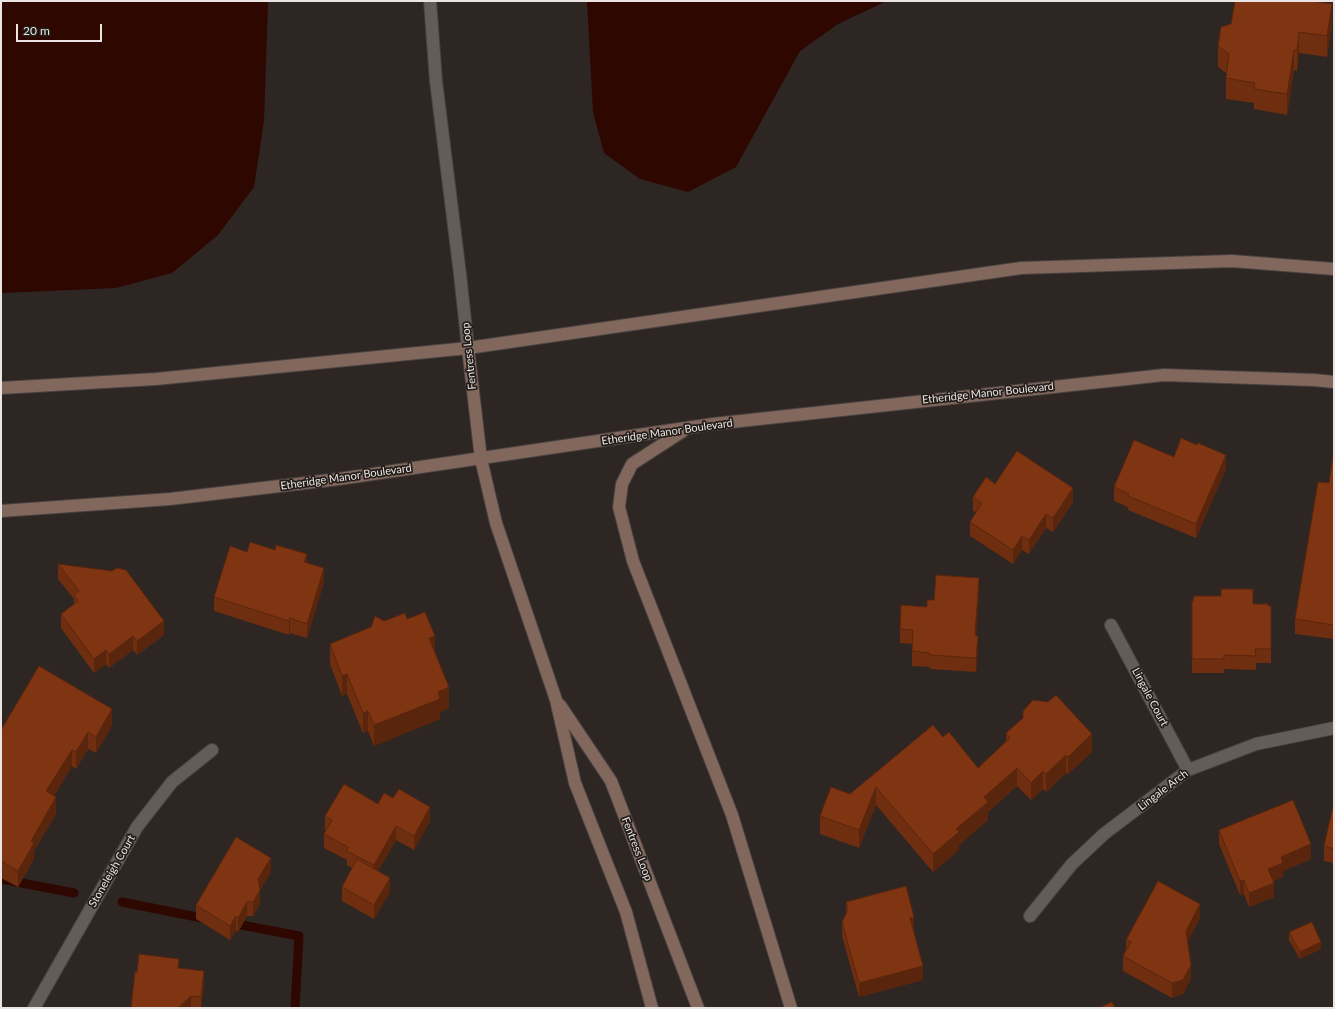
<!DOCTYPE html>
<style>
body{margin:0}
#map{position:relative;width:1335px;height:1009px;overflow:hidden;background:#2d2623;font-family:Lato,sans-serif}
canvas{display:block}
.frame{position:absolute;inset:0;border:2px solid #eae5e3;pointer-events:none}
.scale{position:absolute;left:16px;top:24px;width:86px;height:18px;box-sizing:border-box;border:2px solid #eae5e3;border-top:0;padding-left:5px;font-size:12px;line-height:14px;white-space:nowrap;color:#eae5e3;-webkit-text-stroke:3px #231d1a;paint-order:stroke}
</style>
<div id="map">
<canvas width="1335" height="1009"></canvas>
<div class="frame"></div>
<div class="scale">20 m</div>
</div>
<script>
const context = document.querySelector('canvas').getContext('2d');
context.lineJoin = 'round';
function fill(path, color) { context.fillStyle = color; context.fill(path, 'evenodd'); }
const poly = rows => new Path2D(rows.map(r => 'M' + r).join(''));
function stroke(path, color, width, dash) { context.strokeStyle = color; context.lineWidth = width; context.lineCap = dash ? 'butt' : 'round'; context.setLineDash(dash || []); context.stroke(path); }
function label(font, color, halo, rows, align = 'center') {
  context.font = font + ' Lato,sans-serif'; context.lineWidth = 3.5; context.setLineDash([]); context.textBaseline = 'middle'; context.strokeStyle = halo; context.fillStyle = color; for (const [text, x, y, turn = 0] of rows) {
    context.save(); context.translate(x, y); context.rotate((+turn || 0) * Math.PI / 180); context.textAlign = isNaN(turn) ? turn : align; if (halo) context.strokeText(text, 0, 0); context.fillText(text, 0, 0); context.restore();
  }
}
const water = poly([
 [1,1,268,1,264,121,254,187,218,235,172,273,116,288,1,293],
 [587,1,887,1,838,24,800,51,736,167,688,192,640,179,604,153,593,112]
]);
const stream = poly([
 [1,879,74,893],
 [122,902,207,919],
 [231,923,299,936,295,1008]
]);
const street = poly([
 [430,1,436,81,460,274,468,348],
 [1111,625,1188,770],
 [1030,916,1072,864,1104,834,1188,770,1256,744,1334,728],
 [34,1008,137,827,172,782,212,750]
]);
const secondary = poly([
 [468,348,481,459,496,523,556,700,575,783,626,912,652,1008],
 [1,388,156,379,468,348,1021,268,1232,261,1334,269],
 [683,431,632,464,622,484,619,507,633,561,732,815,791,1008],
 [1,511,170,499,339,479,713,424,1164,375,1314,380,1334,382],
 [560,705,611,781,698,1008]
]);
const wall = poly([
 [1231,24,1332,25,1327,57,1299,53,1297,71,1294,70,1287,115,1254,109,1254,103,1226,99,1226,73,1218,67,1218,46],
 [1334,456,1334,639,1295,634,1295,619,1329,483],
 [1174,457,1226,469,1196,538,1128,510,1128,507,1114,501,1114,487],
 [995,484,1073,502,1053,532,1046,528,1029,554,1022,550,1013,564,970,536,970,522,976,512,973,511,973,497],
 [247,552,307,563,324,582,307,638,290,633,289,635,214,611,214,597],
 [58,564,164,635,137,655,133,650,109,668,106,664,94,673,61,628,61,614,74,604,74,599,58,579],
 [979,592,976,635,978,650,976,672,930,669,930,667,912,666,912,644,900,643,900,629,934,600],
 [1192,601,1253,604,1271,606,1271,663,1256,663,1256,670,1224,669,1224,673,1192,673],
 [407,619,435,653,449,708,440,712,440,719,374,746,368,731,363,733,347,694,342,696,330,664,330,644,371,627,384,621],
 [112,726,96,753,88,749,76,769,72,766,54,796,56,814,34,851,34,859,18,887,1,878,1,730],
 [1006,733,1092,752,1068,774,1066,773,1046,792,1043,789,1031,800,1017,786,988,812,988,820,959,845,959,850,933,872,876,805,859,848,820,834,820,816,850,794,943,737,978,768,1006,741],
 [378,804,430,821,414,850,396,840,378,871,390,892,374,919,342,901,342,887,352,868,347,865,347,860,324,848,324,834,326,831,325,830,325,816],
 [1334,806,1334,863,1324,861,1324,846],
 [1219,830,1311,859,1283,871,1283,877,1273,881,1274,897,1249,907,1244,894,1240,895,1219,844],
 [271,872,260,890,260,904,253,916,247,916,238,932,236,930,230,940,196,919,196,905],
 [846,902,914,931,923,980,859,997,842,936,842,922,846,915],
 [1200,918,1187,942,1191,979,1183,994,1172,998,1123,971,1123,956,1126,950,1126,940],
 [1289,932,1321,949,1300,959,1289,940],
 [179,968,204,985,201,1008,131,1008,137,972]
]);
const shadedWall = poly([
 [1332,4,1332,25,1327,57,1327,36],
 [1299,32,1299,53,1297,71,1297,50],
 [1294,50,1294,70,1287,115,1287,94],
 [1226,455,1226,469,1196,538,1196,524],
 [1073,488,1073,502,1053,532,1053,518],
 [1046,514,1046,528,1029,554,1029,540],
 [1022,536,1022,550,1013,564,1013,550],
 [307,554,307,568,304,562],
 [324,568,324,582,307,638,307,624],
 [979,578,979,592,975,649,975,635],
 [290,618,290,633,289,635,289,621],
 [164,621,164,635,137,655,137,641],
 [133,636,133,650,109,668,109,654],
 [435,636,435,656,429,638],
 [978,636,978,650,976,672,976,658],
 [106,650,106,664,94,673,94,659],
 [347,674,347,694,342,696,342,676],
 [449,687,449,708,440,712,440,719,374,746,374,725,438,692],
 [112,709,112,726,96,753,96,737],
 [368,711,368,731,363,733,363,713],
 [88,732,88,749,76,769,76,752],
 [1092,734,1092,752,1068,774,1068,757],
 [72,750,72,766,46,808,46,791],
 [1066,755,1066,773,1046,792,1046,774],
 [1017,768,1017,786,988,812,988,820,959,845,959,850,933,872,933,854,984,797],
 [1043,771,1043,789,1031,800,1031,783],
 [876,787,876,805,859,848,859,830],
 [56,797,56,814,34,851,34,859,18,887,18,871,31,841],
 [430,807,430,821,414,850,414,836],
 [396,826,396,840,374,879,374,865],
 [1311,844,1311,859,1283,871,1283,877,1268,883,1268,869,1281,857],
 [271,858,271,872,260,890,260,904,253,916,253,902,258,879],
 [390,878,390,892,374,919,374,905],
 [1244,880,1244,894,1240,895,1240,881],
 [1274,883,1274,897,1249,907,1249,893],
 [247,902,247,916,238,932,238,918],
 [1200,904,1200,918,1186,946,1186,931],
 [236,916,236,930,230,940,230,926],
 [914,917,914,931,910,932,910,918],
 [1321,942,1321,949,1300,959,1300,952],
 [1191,965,1191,979,1183,994,1172,998,1172,983],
 [923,966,923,980,859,997,859,983],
 [204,971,204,985,201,1008,201,997],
 [191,996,191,1008,178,1008]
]);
const building = poly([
 [1235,1,1312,1,1332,4,1327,36,1299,32,1297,50,1294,50,1287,94,1254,89,1255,83,1226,78,1229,54,1218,46,1221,27,1231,24,1235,1],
 [1181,438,1197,445,1198,443,1226,455,1196,524,1128,496,1129,494,1114,487,1134,440,1174,457,1181,438],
 [1017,451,1073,488,1053,518,1046,514,1029,540,1022,536,1013,550,970,522,982,503,973,497,986,477,995,484,1017,451],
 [1333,456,1334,456,1334,625,1295,619,1318,482,1329,483,1333,456],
 [250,542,275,550,276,545,307,554,304,562,324,568,307,624,290,618,289,621,214,597,230,546,247,552,250,542],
 [58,564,112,571,117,568,126,570,164,621,137,641,133,636,109,654,106,650,94,659,61,614,78,601,74,595,79,591,58,564],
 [936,575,979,578,975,635,978,636,976,658,930,655,930,653,912,651,913,630,900,629,901,605,927,607,927,600,934,600,936,575],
 [1221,589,1253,589,1253,604,1268,604,1268,606,1271,606,1271,649,1255,649,1256,656,1224,655,1224,659,1192,659,1192,601,1193,601,1194,596,1221,596,1221,589],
 [425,612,435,636,429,638,449,687,438,692,440,699,374,725,368,711,363,713,347,674,342,676,330,644,371,627,375,616,384,621,405,613,407,619,425,612],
 [39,666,112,709,96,737,88,732,76,752,72,750,46,791,56,797,31,841,34,843,18,871,1,861,1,730,39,666],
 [1056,695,1092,734,1068,757,1066,755,1046,774,1043,771,1031,783,1017,768,984,797,988,802,956,829,959,832,933,854,876,787,859,830,820,816,831,787,850,794,933,725,943,737,949,732,978,768,1010,738,1006,733,1023,718,1023,711,1033,700,1048,702,1056,695],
 [344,784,378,804,384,793,393,798,399,789,430,807,414,836,396,826,374,865,347,851,348,847,324,834,332,820,325,816,344,784],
 [1293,800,1311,844,1281,857,1283,863,1268,869,1274,883,1249,893,1244,880,1240,881,1219,830,1293,800],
 [1333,806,1334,806,1334,849,1324,846,1333,806],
 [236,837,271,858,258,879,260,890,253,902,247,902,238,918,236,916,230,926,196,905,236,837],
 [357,859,390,878,374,905,342,887,357,859],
 [1158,881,1200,904,1186,931,1191,965,1183,980,1172,983,1123,956,1131,942,1126,940,1158,881],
 [906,886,914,917,910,918,923,966,859,983,842,922,848,910,846,902,906,886],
 [1312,922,1321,942,1300,952,1289,932,1312,922],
 [139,954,179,959,178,968,204,971,201,997,191,996,178,1008,131,1008,135,972,137,972,139,954],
 [1112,1002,1115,1008,1099,1008,1112,1002]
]);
const streetNames = [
 ["Fentress Loop",469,356,-96],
 ["Etheridge Manor Boulevard",988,393,-6],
 ["Etheridge Manor Boulevard",667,432,-8],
 ["Etheridge Manor Boulevard",346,477,-8],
 ["Lingale Court",1150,697,62],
 ["Lingale Arch",1163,790,-37],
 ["Fentress Loop",637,849,69],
 ["Stoneleigh Court",112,871,-60]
];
fill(water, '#2e0700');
stroke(stream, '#2e0700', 9);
stroke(street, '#484240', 14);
stroke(secondary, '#484240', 14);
stroke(street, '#645c59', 12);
stroke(secondary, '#82675c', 12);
fill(wall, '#6e2e0f');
fill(shadedWall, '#5a250d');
fill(building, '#803512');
stroke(building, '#5a250d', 1);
label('11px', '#eae5e3', '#231d1a', streetNames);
</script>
